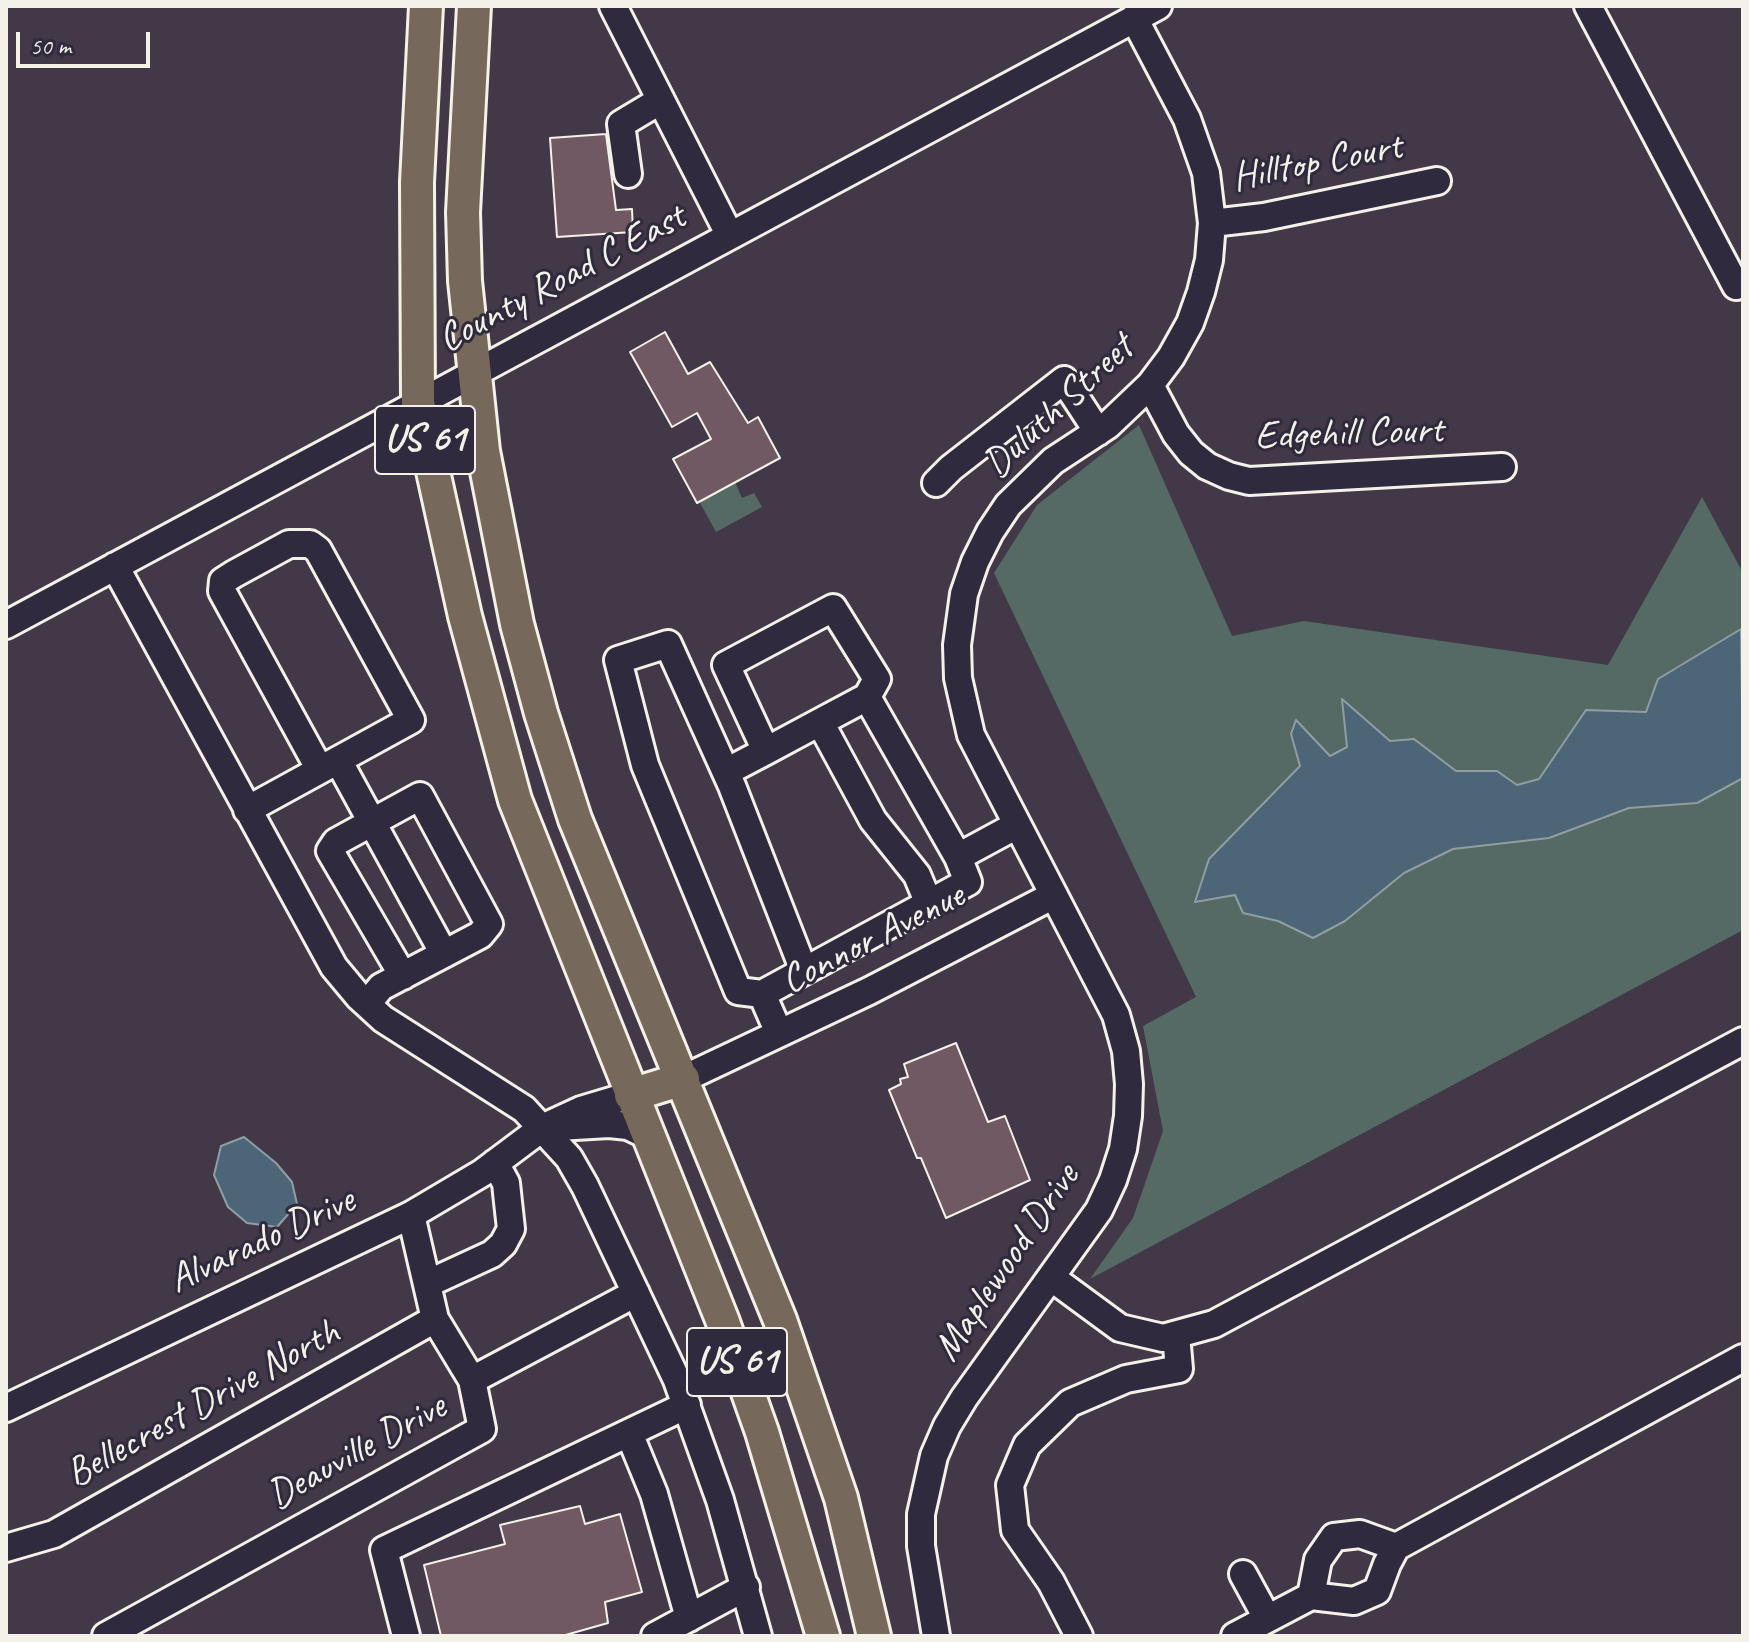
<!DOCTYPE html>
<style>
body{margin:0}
#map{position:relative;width:1749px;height:1642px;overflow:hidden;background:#423848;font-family:Caveat,sans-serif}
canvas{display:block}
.frame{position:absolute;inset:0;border:8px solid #f4f1e8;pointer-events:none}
.scale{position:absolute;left:16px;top:32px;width:134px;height:36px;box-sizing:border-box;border:4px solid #f4f1e8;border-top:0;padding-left:10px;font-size:24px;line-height:28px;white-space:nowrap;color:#f4f1e8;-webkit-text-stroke:6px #2f2a3d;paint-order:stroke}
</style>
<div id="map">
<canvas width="1749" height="1642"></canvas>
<div class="frame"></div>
<div class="scale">50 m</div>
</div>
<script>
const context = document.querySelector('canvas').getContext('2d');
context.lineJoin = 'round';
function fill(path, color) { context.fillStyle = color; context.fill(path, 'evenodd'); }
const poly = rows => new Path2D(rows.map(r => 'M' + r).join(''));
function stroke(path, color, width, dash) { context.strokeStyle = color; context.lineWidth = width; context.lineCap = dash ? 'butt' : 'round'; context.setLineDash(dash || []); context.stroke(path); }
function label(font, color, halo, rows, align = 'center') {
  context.font = font + ' Caveat,sans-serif'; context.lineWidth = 6; context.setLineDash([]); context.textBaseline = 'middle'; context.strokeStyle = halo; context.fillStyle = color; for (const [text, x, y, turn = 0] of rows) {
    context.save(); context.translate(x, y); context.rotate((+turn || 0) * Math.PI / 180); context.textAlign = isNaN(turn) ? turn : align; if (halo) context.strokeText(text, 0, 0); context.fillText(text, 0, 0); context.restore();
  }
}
const green = poly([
 [1139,425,1232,636,1304,621,1608,665,1702,497,1743,573,1743,930,1090,1279,1133,1218,1163,1131,1143,1026,1196,997,994,573,1037,505],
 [735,482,742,498,754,493,762,507,716,532,699,501]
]);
const water = poly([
 [1741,629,1743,778,1697,803,1629,808,1549,838,1453,849,1404,873,1345,921,1313,938,1278,921,1243,913,1235,895,1195,902,1209,859,1300,766,1291,734,1296,720,1330,756,1347,747,1342,699,1390,741,1414,739,1456,771,1497,771,1517,785,1539,779,1586,710,1646,712,1658,679,1741,629],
 [244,1137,276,1163,292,1182,297,1204,277,1227,247,1223,228,1207,214,1175,221,1146,244,1137]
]);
const building = poly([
 [606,134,616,210,632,209,633,232,557,237,550,138,606,134],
 [665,332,688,374,710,362,748,423,758,417,780,458,697,503,673,459,711,439,697,413,672,427,630,352,665,332],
 [956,1043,988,1122,1005,1116,1030,1180,946,1218,921,1158,917,1158,889,1090,901,1084,900,1079,908,1077,904,1064,956,1043],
 [580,1506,585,1524,620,1514,642,1592,605,1602,608,1623,562,1636,441,1636,424,1565,505,1544,500,1525,580,1506]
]);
const minor = poly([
 [613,6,729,234],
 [1588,6,1736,286],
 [628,174,621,124,661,100],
 [1212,223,1264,217,1437,181],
 [1150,385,1176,434,1191,453,1207,466,1229,476,1249,481,1502,467],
 [936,483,951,468,1064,380,1098,432],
 [115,566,334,967,359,997,383,1019,524,1109,569,1158,585,1186,677,1380,720,1500,758,1636],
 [6,625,1158,6],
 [820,722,873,820,917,875,929,904],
 [338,760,444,954],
 [726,772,766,751,820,722,867,697,877,679,833,608,726,665,766,751],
 [247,810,411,720,318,550,310,544,289,544,234,574,223,581,222,591,320,770],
 [958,857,1017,825],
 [762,994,738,991,645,765,618,660,668,644,732,786,804,971],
 [367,1004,381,987,480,935,489,924,420,796,336,842,330,851,403,976],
 [779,1033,762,994,968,882,958,857,867,697],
 [683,1079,869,991,1054,895],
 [558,1127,609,1124,628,1126,647,1135],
 [1052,1278,1120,1328,1163,1338,1214,1324,1743,1041],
 [427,1284,492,1254,503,1244,511,1229,508,1202,506,1183,495,1163],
 [472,1380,636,1293],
 [6,1408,411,1215,482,1173,542,1128,581,1110,631,1095],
 [629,1433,654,1494,689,1618],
 [6,1548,54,1534,435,1319],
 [1243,1574,1267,1618],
 [1311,1596,1318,1560,1334,1537,1360,1534,1396,1547],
 [106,1636,482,1429,472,1380,435,1319,411,1215],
 [406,1636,384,1550,687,1405],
 [655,1636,746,1587],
 [936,1636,921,1546,921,1514,934,1456,947,1426,964,1398,1099,1210,1113,1180,1123,1149,1128,1116,1129,1084,1126,1051,1116,1015,971,735,958,678,957,645,964,594,975,562,990,532,1008,505,1053,461,1108,425,1150,385,1171,357,1190,323,1201,292,1209,260,1212,223,1206,173,1187,119,1134,18],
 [1079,1636,1051,1582,1015,1530,1010,1485,1027,1445,1070,1403,1126,1379,1179,1369,1176,1335],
 [1235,1636,1311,1596,1354,1601,1377,1591,1387,1564,1396,1547,1743,1358]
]);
const major = poly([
 [426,6,417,182,418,403,465,616,515,800,723,1322,762,1432,823,1636],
 [474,6,463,212,465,281,483,451,517,624,541,713,575,819,780,1320,841,1498,874,1636],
 [631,1095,683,1079]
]);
const shields = [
 [425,440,100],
 [737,1362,100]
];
const shieldNames = [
 ["US 61",425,440],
 ["US 61",737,1362]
];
const streetNames = [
 ["Hilltop Court",1317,163,-11],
 ["County Road C East",562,279,-28],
 ["Duluth Street",1059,407,-43],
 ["Edgehill Court",1349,434,-2],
 ["Connor Avenue",873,939,-27],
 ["Alvarado Drive",262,1241,-25],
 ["Maplewood Drive",1007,1263,-56],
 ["Bellecrest Drive North",203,1404,-29],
 ["Deauville Drive",357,1452,-29]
];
fill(green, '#556a64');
fill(water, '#4d6677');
stroke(water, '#909ea4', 2);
fill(building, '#705963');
stroke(building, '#f4f1e8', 2);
stroke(minor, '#f4f1e8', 32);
stroke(major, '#f4f1e8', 38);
stroke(minor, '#2f2a3d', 26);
stroke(major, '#76695c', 32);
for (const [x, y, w] of shields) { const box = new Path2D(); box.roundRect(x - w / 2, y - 34, w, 68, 6); context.fillStyle = '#2f2a3d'; context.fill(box); stroke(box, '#f4f1e8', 2); }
label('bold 38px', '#f4f1e8', null, shieldNames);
label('40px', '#f4f1e8', '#2f2a3d', streetNames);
</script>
